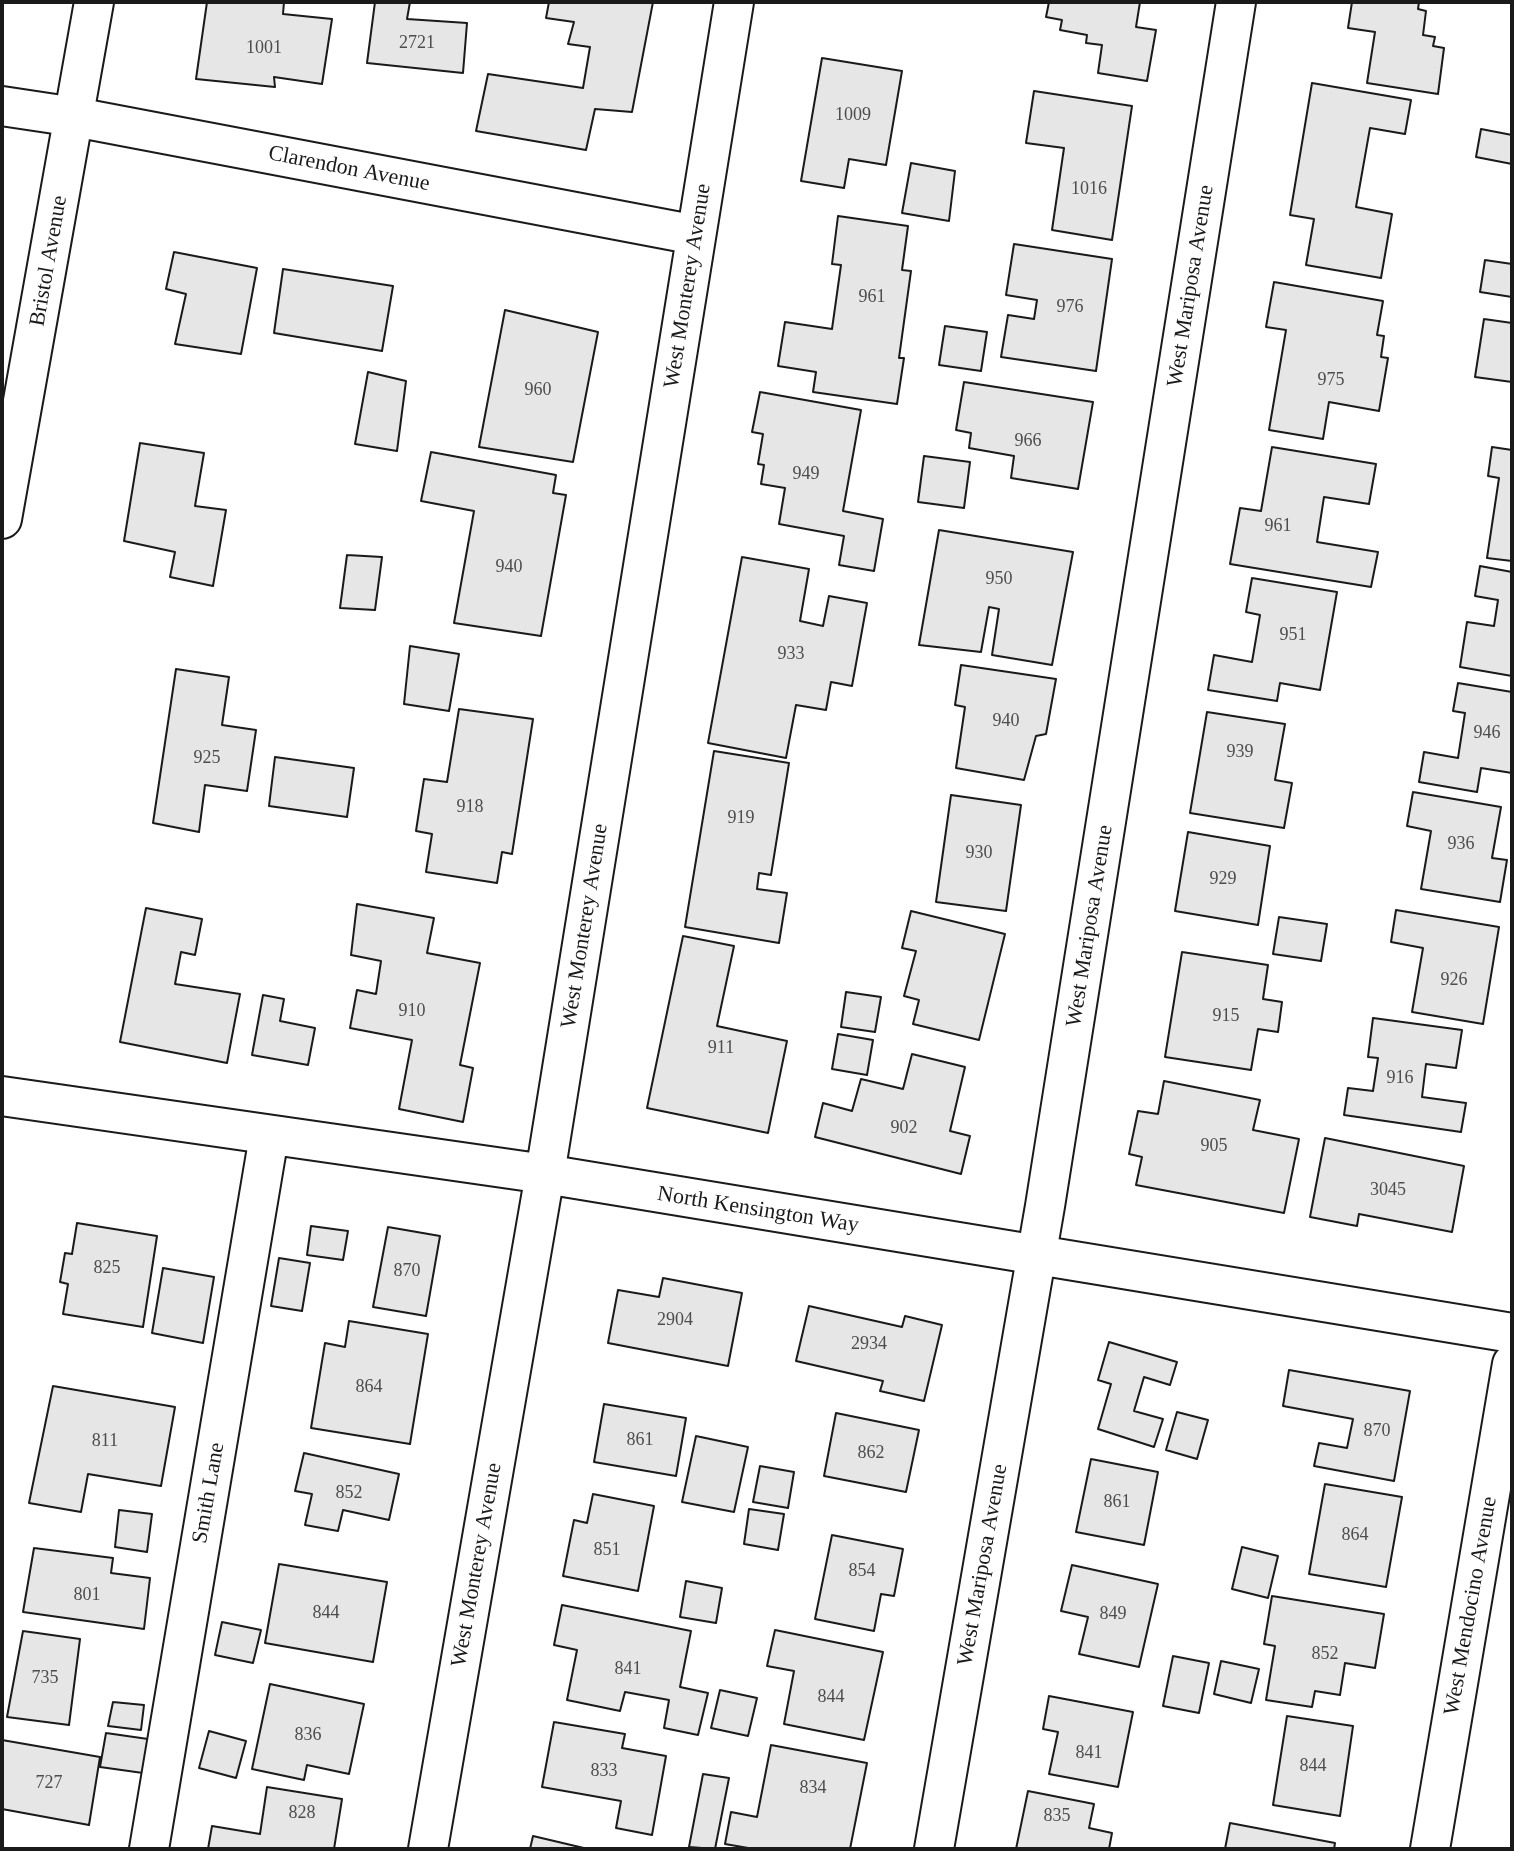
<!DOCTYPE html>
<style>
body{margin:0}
#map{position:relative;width:1514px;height:1851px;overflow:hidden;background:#fff;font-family:Georgia,serif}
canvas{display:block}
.frame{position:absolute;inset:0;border:4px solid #1a1a1a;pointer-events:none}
</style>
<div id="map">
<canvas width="1514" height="1851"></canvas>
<div class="frame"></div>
</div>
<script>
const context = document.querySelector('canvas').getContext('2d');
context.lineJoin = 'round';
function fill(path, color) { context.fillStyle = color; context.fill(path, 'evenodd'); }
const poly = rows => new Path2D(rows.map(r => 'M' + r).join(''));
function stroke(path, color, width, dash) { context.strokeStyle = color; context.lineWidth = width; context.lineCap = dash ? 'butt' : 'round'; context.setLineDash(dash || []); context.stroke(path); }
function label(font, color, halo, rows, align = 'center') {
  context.font = font + ' Georgia,serif'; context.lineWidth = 6; context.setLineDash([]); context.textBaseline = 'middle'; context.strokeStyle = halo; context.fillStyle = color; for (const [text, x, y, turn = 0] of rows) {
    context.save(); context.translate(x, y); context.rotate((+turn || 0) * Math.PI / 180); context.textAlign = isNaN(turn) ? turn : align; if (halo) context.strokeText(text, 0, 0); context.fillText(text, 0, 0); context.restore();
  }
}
const building = poly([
 [207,2,284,2,283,14,332,19,322,84,274,77,275,87,196,79,207,2],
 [375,2,410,2,407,19,467,23,463,73,367,63,375,2],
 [549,2,653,2,632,112,595,109,586,150,476,131,488,74,583,88,590,47,568,44,574,22,546,18,549,2],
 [1049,2,1140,2,1136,27,1156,30,1147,81,1098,73,1102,45,1086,43,1087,35,1060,30,1062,20,1046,17,1049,2],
 [1352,2,1419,2,1418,9,1426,11,1423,35,1435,37,1433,46,1444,48,1438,94,1367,83,1375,32,1348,28,1352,2],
 [822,58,902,71,886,165,849,159,844,188,801,181,822,58],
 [1312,83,1411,100,1405,134,1370,128,1356,207,1392,214,1381,278,1306,265,1314,219,1290,215,1312,83],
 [1034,91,1132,106,1112,240,1052,230,1064,148,1026,143,1034,91],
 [1481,129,1512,135,1512,164,1476,157,1481,129],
 [911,163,955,171,949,221,902,213,911,163],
 [838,216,908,226,902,270,911,271,899,358,904,358,897,404,813,392,816,372,778,366,785,322,832,329,841,265,832,264,838,216],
 [1014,244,1112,259,1096,371,1001,357,1008,315,1034,319,1037,300,1006,295,1014,244],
 [174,252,257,268,241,354,175,344,186,294,166,289,174,252],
 [1485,260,1512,264,1512,297,1480,292,1485,260],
 [283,269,393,286,382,351,274,333,283,269],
 [1274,282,1383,301,1377,335,1384,336,1381,357,1388,358,1379,411,1329,402,1323,439,1269,430,1286,330,1266,327,1274,282],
 [505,310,598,332,573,462,479,447,505,310],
 [1484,319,1512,323,1512,382,1475,377,1484,319],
 [945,326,987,332,981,371,939,365,945,326],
 [368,372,406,381,397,451,355,444,368,372],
 [964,382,1093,402,1078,489,1011,478,1014,456,969,448,971,433,956,430,964,382],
 [760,392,861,410,843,511,883,519,874,571,839,565,844,536,779,524,785,488,761,484,764,465,758,464,763,434,752,432,760,392],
 [140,443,204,453,195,506,226,510,213,586,170,577,175,552,124,541,140,443],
 [1272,447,1376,464,1369,504,1324,497,1317,542,1378,552,1371,587,1230,564,1240,508,1261,511,1272,447],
 [1492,447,1512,450,1512,561,1487,558,1499,478,1488,476,1492,447],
 [431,452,556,475,553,493,566,495,541,636,454,623,474,511,421,501,431,452],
 [924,456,970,462,964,508,918,502,924,456],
 [939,530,1073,552,1052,665,992,655,999,609,989,607,981,652,919,645,939,530],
 [347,555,382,557,375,610,340,608,347,555],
 [742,557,809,569,800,621,823,626,829,596,867,603,852,686,831,682,826,710,796,705,786,758,708,743,742,557],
 [1480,566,1512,572,1512,676,1460,667,1467,622,1494,626,1498,600,1475,596,1480,566],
 [1252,578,1337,592,1320,690,1280,683,1277,701,1208,690,1214,655,1252,662,1260,615,1246,612,1252,578],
 [410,646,459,654,449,711,404,704,410,646],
 [961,665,1056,679,1046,734,1036,736,1024,780,956,768,965,707,955,705,961,665],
 [176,669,229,677,222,725,256,730,247,791,205,785,199,832,153,823,176,669],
 [1458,683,1512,692,1512,773,1481,768,1477,792,1419,782,1424,752,1458,758,1465,713,1453,711,1458,683],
 [459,709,533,719,512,854,502,852,497,883,426,872,432,834,416,831,424,779,447,782,459,709],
 [1207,712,1285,724,1275,780,1292,783,1284,828,1190,813,1207,712],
 [714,751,789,763,771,875,759,873,757,889,787,893,779,943,685,927,714,751],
 [275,757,354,768,347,817,269,806,275,757],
 [1413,792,1501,807,1492,858,1507,860,1500,902,1421,889,1431,831,1407,826,1413,792],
 [951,795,1021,805,1006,911,936,902,951,795],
 [1188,832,1270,846,1258,925,1175,911,1188,832],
 [357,904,434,918,427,953,480,963,460,1065,473,1068,463,1122,399,1109,412,1040,350,1028,357,990,376,994,381,961,351,955,357,904],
 [146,908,202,919,195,955,181,952,175,984,240,994,227,1063,120,1042,146,908],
 [1396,910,1499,927,1483,1024,1412,1012,1423,948,1391,942,1396,910],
 [911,911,1005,934,979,1040,913,1024,919,1000,904,996,916,951,902,948,911,911],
 [1279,917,1327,924,1321,961,1273,954,1279,917],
 [683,936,734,946,717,1026,787,1041,768,1133,647,1108,683,936],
 [1182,952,1268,965,1263,999,1282,1002,1278,1032,1258,1029,1251,1070,1165,1057,1182,952],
 [846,992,881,997,875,1032,841,1027,846,992],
 [263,995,284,999,280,1021,315,1028,308,1065,252,1055,263,995],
 [1373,1018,1462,1030,1456,1068,1426,1064,1422,1097,1466,1103,1461,1132,1344,1115,1348,1088,1373,1091,1378,1058,1368,1057,1373,1018],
 [838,1034,873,1040,867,1075,832,1069,838,1034],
 [912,1054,965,1067,950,1131,970,1136,961,1174,815,1137,823,1103,852,1111,861,1079,903,1089,912,1054],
 [1164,1081,1260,1100,1253,1130,1299,1139,1284,1213,1136,1185,1142,1157,1129,1154,1138,1111,1158,1114,1164,1081],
 [1325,1138,1464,1166,1452,1232,1359,1214,1357,1226,1310,1217,1325,1138],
 [77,1223,157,1236,143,1327,63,1314,68,1284,60,1282,65,1253,72,1254,77,1223],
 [311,1226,348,1231,343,1260,307,1255,311,1226],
 [388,1227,440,1236,426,1316,373,1307,388,1227],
 [279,1258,310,1263,302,1311,271,1306,279,1258],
 [163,1268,214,1277,203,1343,152,1333,163,1268],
 [663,1278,742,1293,728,1366,608,1343,618,1290,659,1297,663,1278],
 [809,1306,902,1327,905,1316,942,1325,924,1401,880,1391,883,1381,796,1361,809,1306],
 [349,1321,428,1334,410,1444,311,1428,325,1343,345,1347,349,1321],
 [1109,1342,1177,1362,1170,1385,1144,1377,1134,1411,1163,1419,1154,1447,1098,1429,1111,1384,1098,1380,1109,1342],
 [1289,1370,1410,1391,1394,1481,1314,1466,1319,1443,1347,1448,1353,1419,1283,1406,1289,1370],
 [53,1386,175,1407,161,1486,88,1474,81,1512,29,1503,53,1386],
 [604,1404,686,1418,676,1476,594,1462,604,1404],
 [1177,1412,1208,1420,1197,1459,1166,1450,1177,1412],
 [836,1413,919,1430,906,1492,824,1476,836,1413],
 [696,1436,748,1447,734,1512,682,1502,696,1436],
 [304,1453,399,1474,389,1520,343,1510,338,1531,305,1525,312,1494,295,1491,304,1453],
 [1091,1459,1158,1472,1144,1545,1076,1532,1091,1459],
 [760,1466,794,1472,788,1508,753,1502,760,1466],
 [1325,1484,1402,1497,1386,1587,1309,1574,1325,1484],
 [593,1494,654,1506,638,1591,563,1576,574,1520,587,1523,593,1494],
 [749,1509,784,1514,778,1550,744,1544,749,1509],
 [119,1510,152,1514,147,1552,115,1547,119,1510],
 [832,1535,903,1549,894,1596,881,1594,874,1631,815,1619,832,1535],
 [1242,1547,1278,1556,1268,1598,1232,1589,1242,1547],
 [34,1548,113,1558,111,1573,150,1578,144,1629,23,1612,34,1548],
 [279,1564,387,1582,373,1662,265,1643,279,1564],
 [1072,1565,1158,1584,1139,1667,1079,1654,1088,1617,1061,1611,1072,1565],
 [686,1581,722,1588,716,1623,680,1617,686,1581],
 [1272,1596,1384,1614,1375,1668,1345,1663,1340,1695,1315,1691,1312,1707,1266,1700,1275,1646,1264,1644,1272,1596],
 [562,1605,691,1631,680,1687,708,1693,698,1735,664,1728,669,1700,625,1692,620,1711,567,1700,577,1650,554,1645,562,1605],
 [222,1622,261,1630,253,1663,215,1655,222,1622],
 [775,1630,883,1652,864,1740,784,1724,794,1671,767,1666,775,1630],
 [23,1631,80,1639,69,1725,7,1717,23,1631],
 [1173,1656,1209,1663,1199,1713,1163,1706,1173,1656],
 [1221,1661,1259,1669,1251,1703,1214,1694,1221,1661],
 [270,1684,364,1704,349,1774,307,1765,304,1780,252,1769,270,1684],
 [720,1690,757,1698,748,1736,711,1728,720,1690],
 [1049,1696,1133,1712,1118,1787,1049,1774,1058,1732,1043,1729,1049,1696],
 [113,1702,144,1705,141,1730,108,1726,113,1702],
 [1287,1716,1353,1726,1340,1816,1273,1805,1287,1716],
 [554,1722,625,1734,622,1748,666,1756,652,1835,616,1828,621,1801,542,1787,554,1722],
 [209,1731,246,1741,236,1778,199,1768,209,1731],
 [106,1733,148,1739,143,1773,100,1767,106,1733],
 [2,1740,100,1757,89,1825,2,1809,2,1740],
 [771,1745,867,1763,850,1849,754,1849,725,1844,731,1812,757,1817,771,1745],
 [703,1774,729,1778,715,1849,689,1847,703,1774],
 [267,1787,342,1799,334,1849,208,1849,212,1826,260,1834,267,1787],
 [1028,1791,1094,1804,1089,1828,1112,1833,1109,1849,1016,1849,1028,1791],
 [1230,1823,1335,1843,1334,1849,1225,1849,1230,1823],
 [533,1836,588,1849,530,1849,533,1836]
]);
const minor = poly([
 [2,106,75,117,696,235],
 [2,519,94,2],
 [2,1096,545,1174,1512,1333],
 [149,1849,269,1136],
 [428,1849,545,1174,734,2],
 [934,1849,1045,1206,1236,2],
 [1430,1849,1512,1364]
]);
const numberNames = [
 ["2721",417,43],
 ["1001",264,48],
 ["1009",853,115],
 ["1016",1089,189],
 ["961",872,297],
 ["976",1070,307],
 ["975",1331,380],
 ["960",538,390],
 ["966",1028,441],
 ["949",806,474],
 ["961",1278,526],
 ["940",509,567],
 ["950",999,579],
 ["951",1293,635],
 ["933",791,654],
 ["940",1006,721],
 ["946",1487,733],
 ["939",1240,752],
 ["925",207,758],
 ["918",470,807],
 ["919",741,818],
 ["936",1461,844],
 ["930",979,853],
 ["929",1223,879],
 ["926",1454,980],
 ["910",412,1011],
 ["915",1226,1016],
 ["911",721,1048],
 ["916",1400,1078],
 ["902",904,1128],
 ["905",1214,1146],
 ["3045",1388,1190],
 ["825",107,1268],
 ["870",407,1271],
 ["2904",675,1320],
 ["2934",869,1344],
 ["864",369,1387],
 ["870",1377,1431],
 ["861",640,1440],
 ["811",105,1441],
 ["862",871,1453],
 ["852",349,1493],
 ["861",1117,1502],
 ["864",1355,1535],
 ["851",607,1550],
 ["854",862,1571],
 ["801",87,1595],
 ["844",326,1613],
 ["849",1113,1614],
 ["852",1325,1654],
 ["841",628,1669],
 ["735",45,1678],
 ["844",831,1697],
 ["836",308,1735],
 ["841",1089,1753],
 ["844",1313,1766],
 ["833",604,1771],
 ["727",49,1783],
 ["834",813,1788],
 ["828",302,1813],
 ["835",1057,1816]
];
const streetNames = [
 ["Clarendon Avenue",349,169,11],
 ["Bristol Avenue",49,261,-80],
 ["West Monterey Avenue",688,286,-81],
 ["West Mariposa Avenue",1191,286,-81],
 ["West Monterey Avenue",585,926,-81],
 ["West Mariposa Avenue",1090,926,-81],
 ["North Kensington Way",758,1210,9],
 ["Smith Lane",209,1493,-80],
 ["West Monterey Avenue",477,1565,-80],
 ["West Mariposa Avenue",983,1565,-80],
 ["West Mendocino Avenue",1471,1606,-80]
];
fill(building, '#e6e6e6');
stroke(building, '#1a1a1a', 2);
stroke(minor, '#1a1a1a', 42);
stroke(minor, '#fff', 38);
label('18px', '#4d4d4d', null, numberNames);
label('22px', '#1a1a1a', '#fff', streetNames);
</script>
